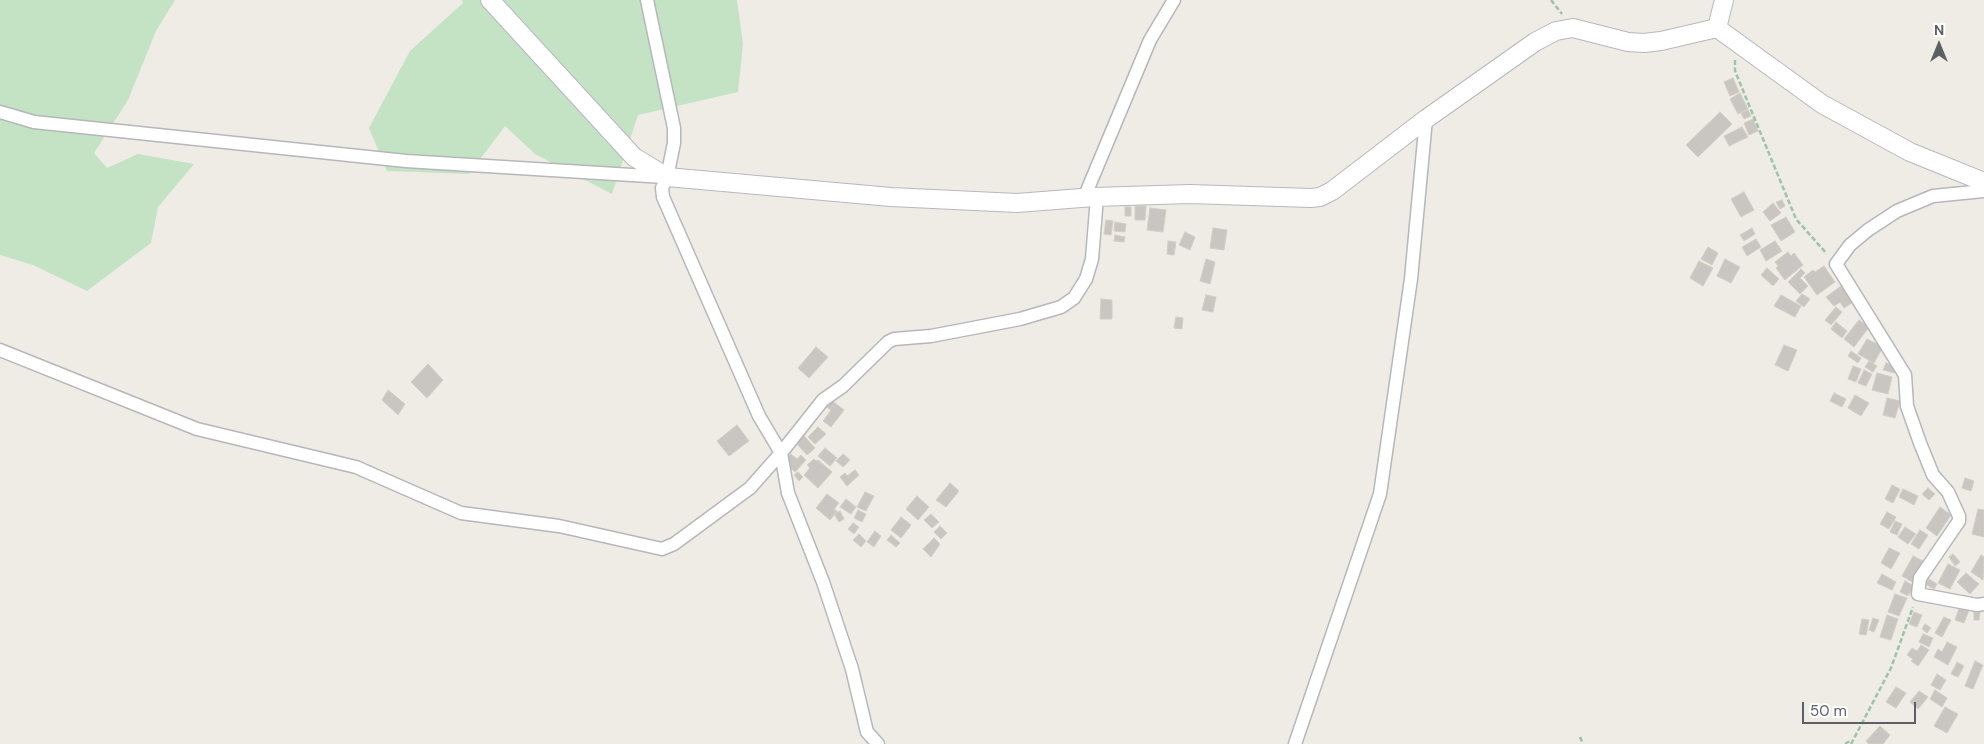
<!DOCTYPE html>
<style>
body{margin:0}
#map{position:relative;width:1984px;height:744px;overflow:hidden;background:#eeece5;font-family:"DM Sans",sans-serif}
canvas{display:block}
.north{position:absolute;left:1914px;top:20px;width:50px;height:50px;-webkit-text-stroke:4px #fff;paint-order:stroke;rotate:0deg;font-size:14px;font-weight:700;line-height:20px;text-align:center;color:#5c5f64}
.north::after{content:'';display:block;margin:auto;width:18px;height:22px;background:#5c5f64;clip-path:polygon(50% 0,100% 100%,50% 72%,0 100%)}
.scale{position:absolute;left:1802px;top:702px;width:114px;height:22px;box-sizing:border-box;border:2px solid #5c5f64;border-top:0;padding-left:6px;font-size:15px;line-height:18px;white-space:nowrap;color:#5c5f64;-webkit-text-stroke:4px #fff;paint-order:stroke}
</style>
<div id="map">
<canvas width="1984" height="744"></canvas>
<div class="north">N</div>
<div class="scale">50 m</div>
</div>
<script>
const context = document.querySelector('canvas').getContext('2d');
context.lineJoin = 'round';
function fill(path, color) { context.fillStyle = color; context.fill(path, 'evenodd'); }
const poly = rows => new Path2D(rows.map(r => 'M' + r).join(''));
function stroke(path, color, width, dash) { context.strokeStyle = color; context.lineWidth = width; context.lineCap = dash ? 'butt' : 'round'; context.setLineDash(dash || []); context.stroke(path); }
const green = poly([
 [0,0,175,0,156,31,128,100,94,153,107,168,138,154,194,164,158,207,151,243,87,291,33,265,0,255],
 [462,0,737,0,743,44,738,92,638,115,612,194,535,154,505,126,469,174,387,171,369,128,410,51,463,3]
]);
const building = poly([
 [1733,78,1739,92,1730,96,1724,82,1733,78],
 [1740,93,1748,109,1738,114,1730,99,1740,93],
 [1748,110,1751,116,1744,119,1741,113,1748,110],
 [1720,112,1732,124,1698,157,1686,145,1720,112],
 [1753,119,1758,131,1749,135,1744,123,1753,119],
 [1742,127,1748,137,1729,146,1724,136,1742,127],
 [1744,192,1754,210,1741,217,1731,199,1744,192],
 [1782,200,1785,206,1780,209,1776,202,1782,200],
 [1773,203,1781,213,1770,221,1763,212,1773,203],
 [1135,206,1146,206,1145,220,1135,220,1135,206],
 [1125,207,1131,207,1131,216,1125,216,1125,207],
 [1150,208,1166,210,1163,232,1147,230,1150,208],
 [1786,217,1795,232,1781,241,1771,225,1786,217],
 [1106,220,1113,221,1111,235,1104,234,1106,220],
 [1115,222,1126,224,1125,232,1114,231,1115,222],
 [1213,228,1227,230,1224,250,1210,248,1213,228],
 [1752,228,1755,234,1744,241,1740,235,1752,228],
 [1185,232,1195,237,1190,250,1179,245,1185,232],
 [1115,235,1125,237,1124,242,1114,241,1115,235],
 [1756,239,1761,247,1747,256,1742,247,1756,239],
 [1168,241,1176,242,1174,255,1167,254,1168,241],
 [1775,241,1782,251,1766,261,1760,250,1775,241],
 [1708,247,1718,253,1712,265,1701,259,1708,247],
 [1788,252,1791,256,1794,253,1803,265,1785,280,1776,268,1778,266,1775,262,1788,252],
 [1206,259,1215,262,1210,284,1200,281,1206,259],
 [1725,259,1740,267,1731,283,1717,276,1725,259],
 [1699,261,1713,268,1703,286,1690,278,1699,261],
 [1824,266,1835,282,1817,295,1804,277,1813,270,1815,272,1824,266],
 [1767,268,1779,279,1773,286,1761,275,1767,268],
 [1801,269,1805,273,1800,278,1808,286,1800,294,1788,282,1801,269],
 [1841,286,1853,302,1844,308,1840,302,1834,306,1826,297,1841,286],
 [1802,294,1810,299,1804,307,1796,301,1802,294],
 [1206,295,1216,297,1213,312,1202,310,1206,295],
 [1781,295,1801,306,1795,317,1774,306,1781,295],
 [1101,299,1112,300,1112,319,1100,319,1101,299],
 [1836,307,1842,312,1831,325,1825,320,1836,307],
 [1176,317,1183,318,1182,329,1174,328,1176,317],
 [1859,320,1869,327,1854,347,1844,339,1859,320],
 [1836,322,1847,331,1842,338,1831,329,1836,322],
 [1867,339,1883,347,1874,363,1858,354,1867,339],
 [1784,345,1797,350,1788,371,1775,365,1784,345],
 [816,347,828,357,809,378,798,368,816,347],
 [1851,351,1861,358,1858,363,1848,356,1851,351],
 [1869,361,1877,366,1873,372,1865,367,1869,361],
 [1886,363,1897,367,1894,373,1883,370,1886,363],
 [428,364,443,380,427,398,411,382,428,364],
 [1853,366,1861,369,1856,382,1848,379,1853,366],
 [1864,370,1872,374,1866,386,1858,383,1864,370],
 [1877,373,1892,377,1888,394,1872,390,1877,373],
 [388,390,405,404,398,415,382,400,388,390],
 [1834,393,1846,399,1842,407,1830,401,1834,393],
 [1855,395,1869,403,1861,416,1848,408,1855,395],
 [1887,398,1900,401,1895,418,1883,415,1887,398],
 [830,399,844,410,831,427,823,421,831,410,825,406,830,399],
 [737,425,749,441,729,456,717,441,737,425],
 [818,427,826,434,815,444,808,437,818,427],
 [804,436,815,448,807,455,796,443,804,436],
 [825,448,837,458,830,466,818,456,825,448],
 [791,454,797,459,801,455,806,460,795,472,784,461,791,454],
 [843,454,850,460,843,467,836,461,843,454],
 [814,459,816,461,818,460,832,472,818,488,804,475,810,468,807,465,814,459],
 [855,470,859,475,847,486,840,477,845,473,847,476,855,470],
 [798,472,803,477,799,481,794,475,798,472],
 [1965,478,1974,481,1971,491,1962,488,1965,478],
 [950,483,959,491,946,507,936,500,950,483],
 [1892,485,1900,489,1893,503,1885,499,1892,485],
 [1928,488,1935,494,1929,500,1922,494,1928,488],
 [1903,489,1918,496,1914,505,1899,497,1903,489],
 [865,492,874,496,866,511,857,507,865,492],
 [827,494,839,503,834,509,837,511,830,520,816,508,827,494],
 [917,496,929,507,918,520,906,509,917,496],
 [846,499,856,507,851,514,840,507,846,499],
 [1940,507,1951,515,1937,536,1926,528,1940,507],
 [1978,509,1984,510,1984,537,1972,534,1978,509],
 [858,510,866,514,862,522,854,518,858,510],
 [840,511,844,519,839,522,834,514,840,511],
 [1887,512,1896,517,1889,529,1880,524,1887,512],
 [931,514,939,522,932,528,924,520,931,514],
 [901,517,911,525,901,538,891,530,901,517],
 [1895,521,1902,524,1897,535,1890,532,1895,521],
 [853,523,859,527,854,534,848,529,853,523],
 [940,526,947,533,941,539,934,532,940,526],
 [1905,527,1916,534,1908,544,1898,537,1905,527],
 [1920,530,1928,535,1919,549,1911,544,1920,530],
 [875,531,881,536,874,547,867,542,875,531],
 [859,534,866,541,861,547,853,540,859,534],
 [891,535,900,543,896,547,887,540,891,535],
 [934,538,940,544,931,557,923,549,934,538],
 [1889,548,1900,553,1891,569,1881,563,1889,548],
 [1953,554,1960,562,1955,566,1949,557,1953,554],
 [1981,555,1984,557,1983,580,1971,572,1981,555],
 [1913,556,1925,562,1914,583,1902,576,1913,556],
 [1948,564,1960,570,1950,589,1938,583,1948,564],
 [1966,573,1979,584,1970,594,1957,582,1966,573],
 [1882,574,1896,582,1892,590,1877,583,1882,574],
 [1929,579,1937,584,1934,589,1925,584,1929,579],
 [1905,581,1914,586,1908,596,1900,592,1905,581],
 [1895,594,1907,598,1899,616,1888,612,1895,594],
 [1960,606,1969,610,1964,623,1955,620,1960,606],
 [1914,612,1922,615,1917,627,1909,624,1914,612],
 [1974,612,1980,612,1979,620,1974,620,1974,612],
 [1887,615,1898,619,1891,640,1880,637,1887,615],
 [1944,617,1951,620,1942,637,1935,633,1944,617],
 [1873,618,1879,620,1874,632,1869,630,1873,618],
 [1862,619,1869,620,1866,635,1859,634,1862,619],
 [1925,624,1931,628,1927,633,1922,629,1925,624],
 [1923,634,1933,638,1929,647,1919,642,1923,634],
 [1947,642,1957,647,1948,665,1934,657,1938,649,1942,652,1947,642],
 [1921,645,1929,650,1918,666,1911,661,1913,659,1907,655,1912,648,1917,651,1921,645],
 [1975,661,1983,665,1973,689,1965,686,1975,661],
 [1957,662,1964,666,1958,677,1951,674,1957,662],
 [1937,674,1946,680,1940,690,1931,685,1937,674],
 [1896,687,1906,693,1896,708,1886,702,1896,687],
 [1935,690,1947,698,1942,707,1930,699,1935,690],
 [1919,691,1928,697,1918,709,1910,702,1919,691],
 [1945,707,1958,714,1947,733,1934,726,1945,707],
 [1880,726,1890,735,1883,744,1869,744,1866,741,1880,726]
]);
const path = poly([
 [1551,0,1562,14],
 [1735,60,1735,71,1796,219,1826,253],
 [1580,737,1583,744],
 [1845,744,1851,740],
 [1851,744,1891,668,1913,607]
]);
const street = poly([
 [647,0,674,128,674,143,667,177,662,188,663,197,759,416,781,453,788,493,823,582,852,669,867,732,878,744],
 [0,112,34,122,406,161,664,177],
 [1984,191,1933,196,1897,211,1868,230,1850,245,1836,264,1905,375,1907,406,1920,443,1933,475,1948,492,1959,516,1959,521,1920,578,1918,594,1977,605,1984,604],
 [1084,198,1150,40,1174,0],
 [0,350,197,429,356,467,461,513,559,526,662,549,674,544,750,488,781,453,823,400,843,386,888,342,894,339,931,336,1020,319,1061,307,1074,298,1086,279,1092,259,1097,197],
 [1295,744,1380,494,1411,279,1426,119]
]);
const secondary = poly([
 [490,0,634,157,667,177,891,197,1017,203,1094,197,1190,194,1311,198,1320,197,1332,191,1426,119,1535,42,1556,31,1573,28,1628,42,1644,43,1661,41,1717,28,1822,104,1910,152,1984,182],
 [1717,28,1724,0]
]);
fill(green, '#c3e3c4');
fill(building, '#c9c6c2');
stroke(building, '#d2cec3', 1);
stroke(street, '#b5b7ba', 15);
stroke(secondary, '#b6b8bd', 20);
stroke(path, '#9cc4a9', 2.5, [5, 2.5]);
stroke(street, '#fff', 12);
stroke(secondary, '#fff', 18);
</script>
